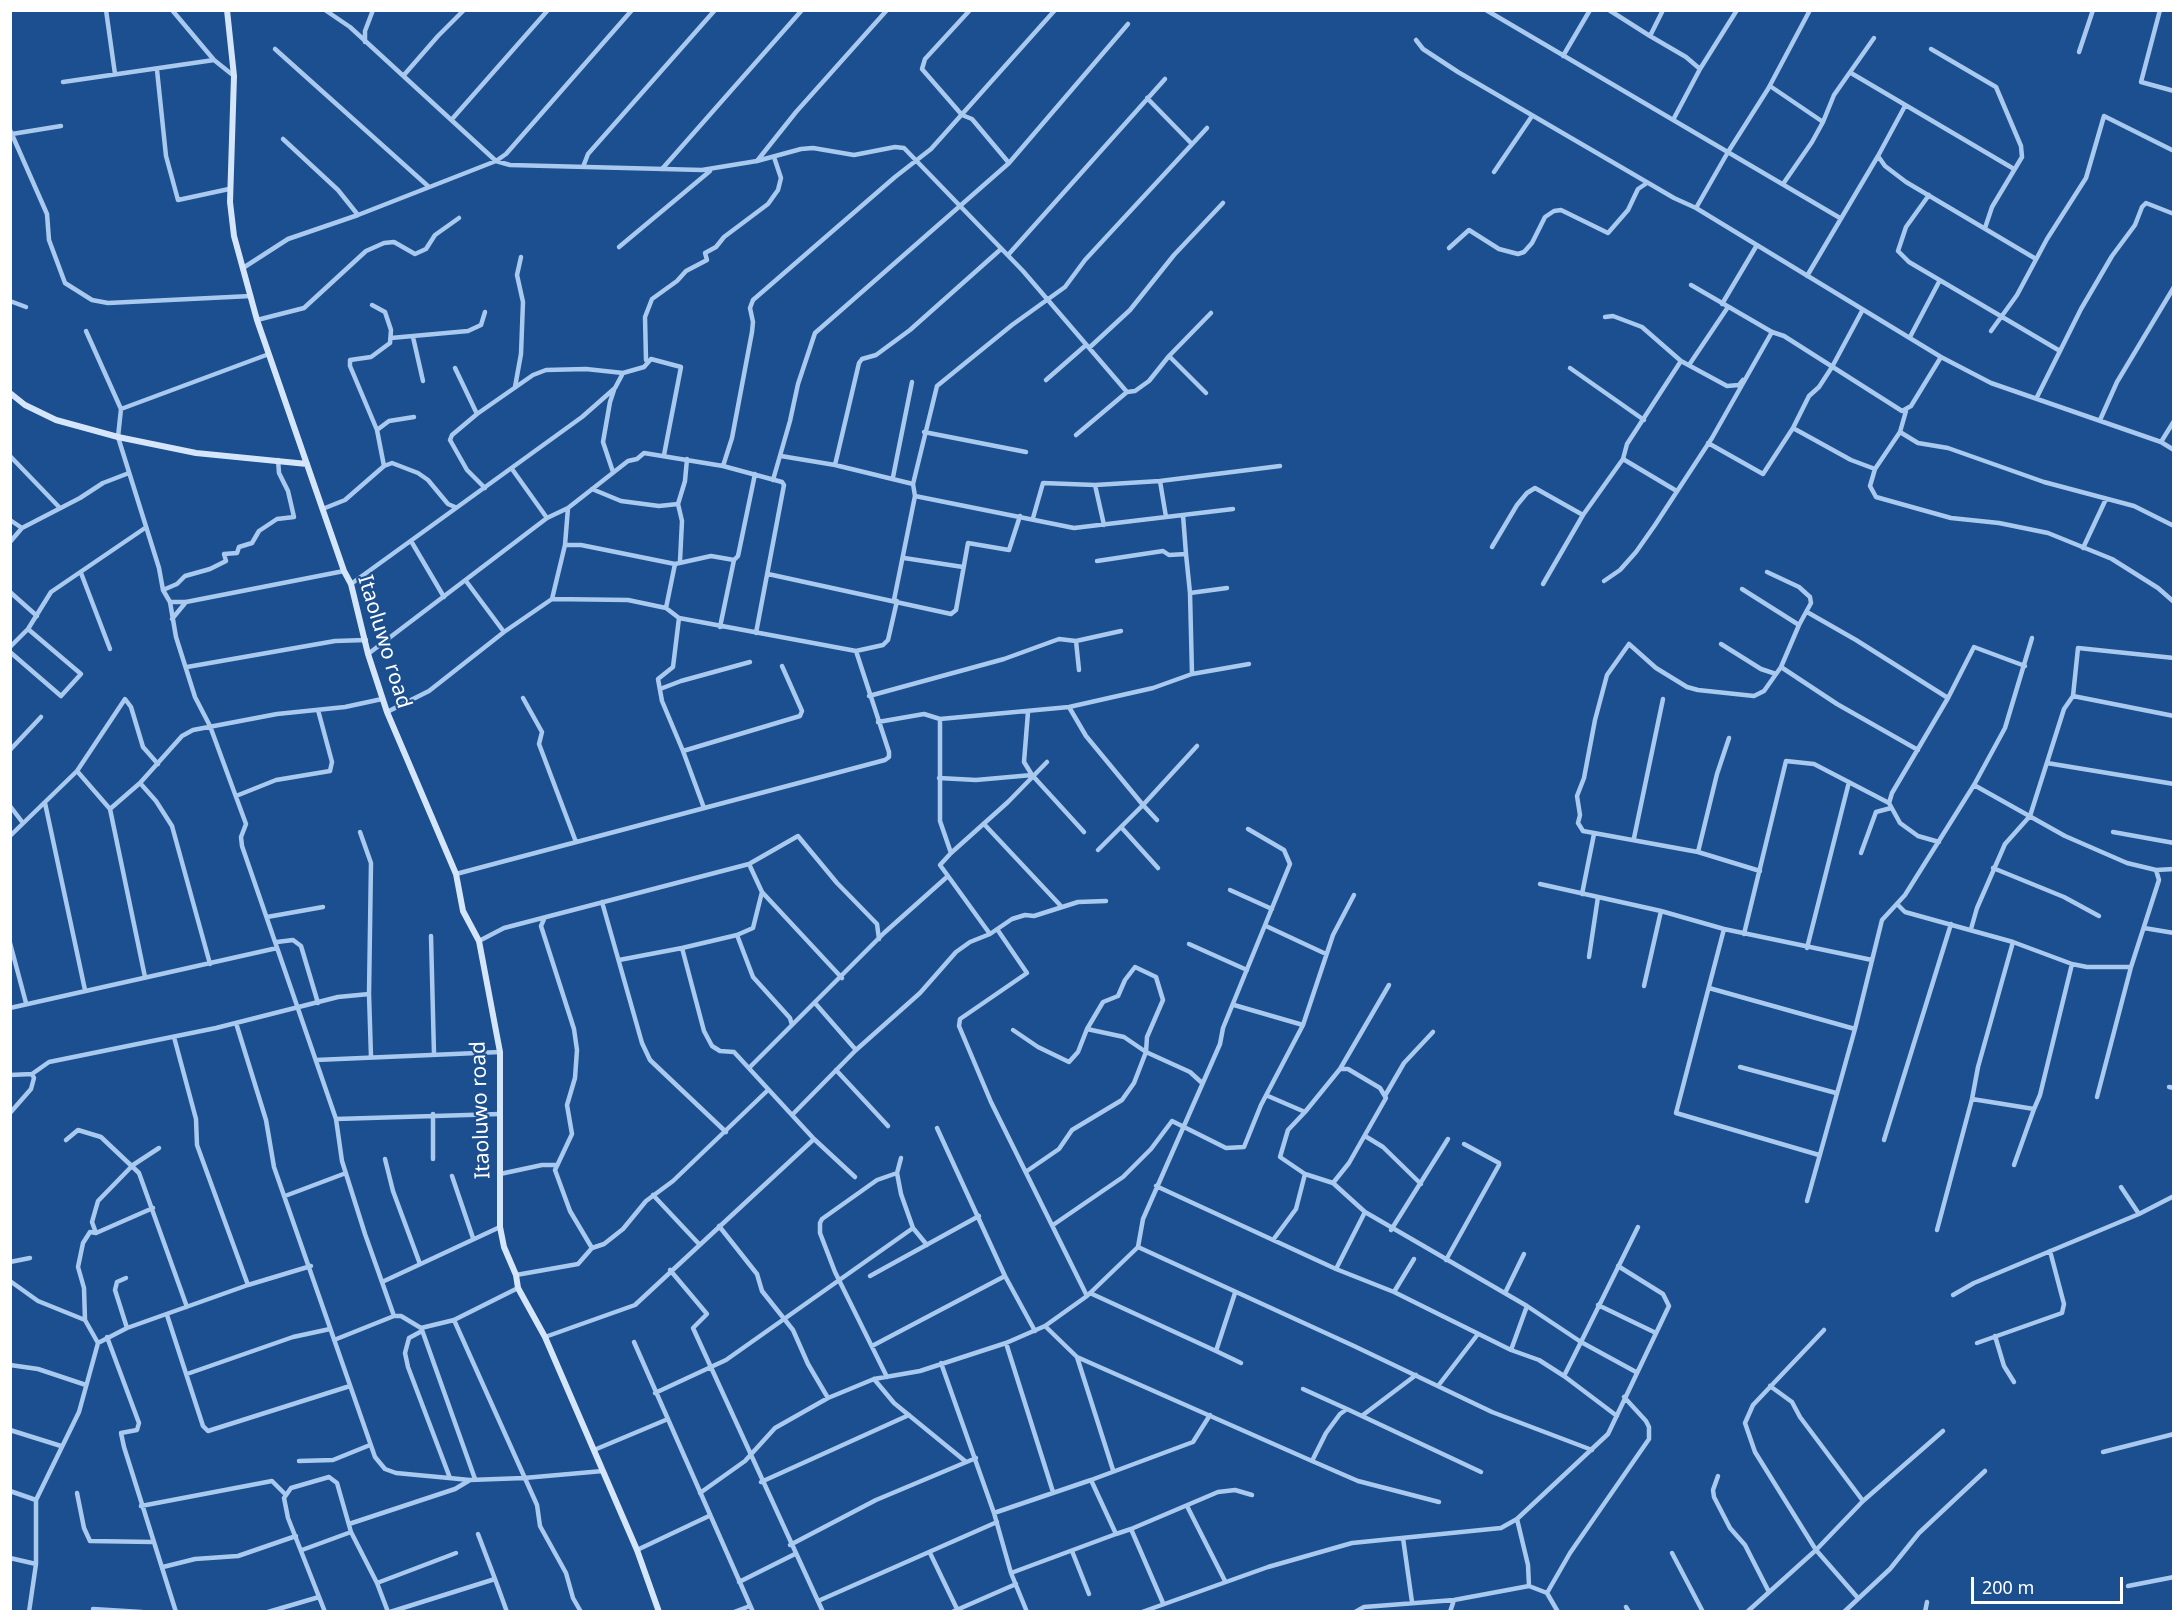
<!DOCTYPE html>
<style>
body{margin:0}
#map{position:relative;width:2184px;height:1622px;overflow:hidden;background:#1b4f8f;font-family:"Noto Sans",sans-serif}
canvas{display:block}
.frame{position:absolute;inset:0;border:12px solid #fff;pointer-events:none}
.scale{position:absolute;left:1971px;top:1577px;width:152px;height:27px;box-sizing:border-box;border:3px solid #fff;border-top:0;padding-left:8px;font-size:18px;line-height:21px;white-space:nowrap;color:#fff;-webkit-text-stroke:4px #1b4f8f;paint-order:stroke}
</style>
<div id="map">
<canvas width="2184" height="1622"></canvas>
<div class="frame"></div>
<div class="scale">200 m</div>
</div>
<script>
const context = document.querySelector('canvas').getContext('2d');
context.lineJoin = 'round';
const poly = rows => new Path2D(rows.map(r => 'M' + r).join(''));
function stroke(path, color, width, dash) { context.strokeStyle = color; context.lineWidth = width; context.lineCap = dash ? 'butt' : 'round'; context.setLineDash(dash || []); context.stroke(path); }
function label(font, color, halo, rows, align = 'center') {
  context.font = font + ' "Noto Sans",sans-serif'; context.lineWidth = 4.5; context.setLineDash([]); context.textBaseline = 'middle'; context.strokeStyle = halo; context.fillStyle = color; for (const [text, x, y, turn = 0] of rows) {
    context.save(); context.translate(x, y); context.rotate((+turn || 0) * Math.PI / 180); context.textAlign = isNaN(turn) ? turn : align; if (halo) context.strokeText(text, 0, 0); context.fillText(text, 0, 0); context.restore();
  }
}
const street = poly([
 [106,10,115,74],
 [172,10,214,60,234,76],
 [325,10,350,27,496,161,510,165,702,170,757,161,801,149,813,148,854,155,895,147,904,148,1023,271,1127,392,1135,391,1149,381,1169,356,1211,313],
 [970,10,925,59,922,69,962,115,972,119,1009,163],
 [1486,10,1840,218],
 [1609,10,1650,36],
 [1663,10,1650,36,1686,57,1700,69,1673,120],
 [2160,10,2141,82,2174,91],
 [1416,40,1423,49,1458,72,1674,198,1696,208,1941,357,1991,383,2161,442,2174,450],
 [365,42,365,31,373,10],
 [275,49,429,187],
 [1931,49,1996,87,2021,146,2022,157,1992,207,1985,228],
 [2079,52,2093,10],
 [1563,56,1590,10],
 [1700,69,1737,10],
 [157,70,166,156,178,200,229,189],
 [1851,73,2014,169],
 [404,75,438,36,464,10],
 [63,82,214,60],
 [1770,86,1823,122,1812,142,1783,184],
 [1147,98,1191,143],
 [1905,106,1878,156,1885,166,1906,182,2036,259],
 [453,118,548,10],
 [1823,122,1834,95,1874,38],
 [10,130,47,214,49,240,65,283,92,300,108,303,251,296],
 [12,134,61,126],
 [283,139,338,190,358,215],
 [757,161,796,112,887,10],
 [583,167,588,154,715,10],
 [662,169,802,10],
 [1494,172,1532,116],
 [1929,195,1906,227,1898,251,1909,262,2060,351],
 [1696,208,1728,152,1768,89,1810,10],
 [619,247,710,171],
 [1449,248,1469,230,1499,249,1518,254,1524,252,1532,243,1545,217,1554,211,1561,210,1608,233,1628,210,1638,189,1647,183],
 [1008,255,1165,79],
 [243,268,288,239,358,215,496,161,506,154,632,10],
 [1807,276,1878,156],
 [1691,285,1772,332,1784,336,1902,411,1911,406,1941,357],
 [10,301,26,307],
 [1722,304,1757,245],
 [372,305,385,312,391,330,390,343,371,357,350,360,350,366,377,430,384,466],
 [1862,311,1832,367,1819,387,1809,396,1793,428,1851,460,1875,469,1900,432],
 [1605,317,1613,316,1642,327,1681,361],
 [257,320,304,308,366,251,384,243,394,242,415,254,426,249,435,235,459,218],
 [86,331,121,409,118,437,159,568,163,590,170,602,176,637,195,697,210,726,246,824,241,837,242,846,336,1119,342,1161,365,1234,394,1316],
 [1991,331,2017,295,2047,239,2086,178,2104,116,2174,151],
 [413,337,423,381],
 [1910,337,1940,280],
 [391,338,468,331,481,325,485,312],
 [1089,348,1130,310,1174,255,1223,203],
 [1169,356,1206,393],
 [646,360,645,317,652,299,677,281,686,271,707,260,705,253,716,247,724,237,768,204,778,190,781,178,774,157],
 [1689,365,1728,307],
 [455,368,477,414],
 [1570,368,1644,420],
 [1046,380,1086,345],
 [515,387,521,354,523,302,517,275,521,257],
 [2037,397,2081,309,2112,256,2135,225,2142,207,2146,203,2174,214],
 [121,409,269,354],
 [1906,411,1900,432,1918,443,1948,448,2044,482,2134,506,2174,526],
 [2100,420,2117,382,2174,287],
 [377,430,389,421,414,417],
 [924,432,1026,452],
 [1076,435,1127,392],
 [2161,442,2174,421],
 [1708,443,1763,474,1793,428],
 [10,456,59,507],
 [781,456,835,465,913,484],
 [1623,459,1675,490],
 [835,465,859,363,862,359,876,355,910,330,1001,249],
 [723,466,732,438,752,332,753,322,750,308,753,300,895,177,931,149,1055,10],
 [512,469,547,518],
 [1875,469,1870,486,1876,497,1951,518,1999,523,2048,533,2112,559,2158,588,2174,602],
 [613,472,603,442,610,402,614,390],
 [893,477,912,382],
 [773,480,790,421,798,384,815,333,1009,163,1128,24],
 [1160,481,1166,517],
 [1095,485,1104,525],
 [485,488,467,470,450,440,452,435,477,414,533,375,546,370,586,369,623,373],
 [592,489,621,501,659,506,678,504],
 [915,496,1074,528,1233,509],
 [325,508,345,500,384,466,392,463,418,473,428,480,448,504,455,507],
 [1183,515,1186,554],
 [1033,518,1043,483,1095,485,1160,481,1280,466],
 [10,520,22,528],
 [411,541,444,597],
 [10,542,22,528,80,498,103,483,129,473],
 [565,545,581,545,675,564,666,608],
 [1492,547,1517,505,1527,493,1535,488,1583,515,1623,459,1627,444,1681,361,1727,386,1739,385,1743,380],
 [2083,548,2106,499],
 [904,558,963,567],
 [680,561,682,521,678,504,685,481,687,459],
 [1097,561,1163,551,1169,555,1186,554,1190,593],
 [675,564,711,556,734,560,738,556,755,474],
 [81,573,110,649],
 [768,574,951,614,956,610,968,543,1009,550,1020,516],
 [466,581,504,632],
 [1604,581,1620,570,1636,552,1655,525,1712,438,1772,332],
 [351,584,582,417,615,388,623,373,644,367,651,359,681,367,664,455],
 [1543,584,1583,515],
 [1742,589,1799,625,1811,603,1810,597,1799,587,1767,572],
 [163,590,177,584,185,576,210,569,226,561,224,554,237,553,239,547,252,543,259,531,277,519,294,517,288,491,279,473,278,460],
 [10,592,37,616],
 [552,599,628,600,666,608,679,618,856,651],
 [894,600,915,496,913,484,937,386,1012,325,1065,287,1085,260,1207,128],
 [170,602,186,602,344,571],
 [1807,612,1856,640,1948,698],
 [679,618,673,667,658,679,662,701,683,751],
 [172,619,186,602],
 [720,627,734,560],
 [1076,641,1079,670],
 [1721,644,1761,669,1776,674],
 [10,647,28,629,51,592,145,528],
 [10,652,61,696,81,674,28,629],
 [368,654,547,518,568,508,628,461,637,459,644,453,723,466,782,482,784,485,756,633],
 [187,667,335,641,366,640],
 [1781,667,1837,704,1918,750],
 [1192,674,1190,593,1227,588],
 [660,689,681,681,750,662],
 [869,696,1004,659,1059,639,1076,641,1121,631],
 [2073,696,2174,716],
 [523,698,542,732,539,744,576,842],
 [1069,707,1086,736,1143,805,1197,746],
 [387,712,429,691,504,632,552,599,565,545,568,508],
 [1028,712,1024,762,1032,775,1084,832],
 [940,719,940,821,951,853,1008,802,1047,762],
 [878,722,924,714,940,719,1069,707,1153,688,1192,674,1249,664],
 [10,750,41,717],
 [2047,763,2174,784],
 [77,771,110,809,145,977],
 [939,778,976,780,1032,775],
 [140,783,156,801,172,826,210,964],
 [1974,785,2065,836,2127,863,2156,870,2174,869],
 [236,796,276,780,330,771,332,762,318,710],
 [45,803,85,990],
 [10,806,23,823],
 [704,808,683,751,800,716,802,711,782,666],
 [110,809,140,783,182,736,193,730,277,714,345,707,382,699],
 [984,824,1060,905],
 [1121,827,1158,868],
 [360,832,371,863,369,994,371,1057],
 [2113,832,2174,843],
 [10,836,77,771,125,699,131,707,143,747,158,764],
 [1634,838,1663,699],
 [1939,842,1918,836,1900,823,1889,803,1892,793,1948,698,1974,647,2025,666],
 [1098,850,1143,805,1157,820],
 [1698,852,1717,774,1729,738],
 [1861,853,1876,812,1891,808],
 [749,864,798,836,837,883,877,924,879,939],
 [1993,868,2064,897,2099,916],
 [1760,871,1698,852,1583,831,1578,823,1580,815,1577,796,1584,778,1595,720,1607,675,1629,644,1656,668,1687,687,1698,690,1754,696,1764,691,1781,667,1799,625],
 [456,874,885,760,889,757,889,752,856,651,883,645,888,640,897,601],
 [948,876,990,934],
 [1540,884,1661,911,1724,929,1872,960],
 [1230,890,1272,909],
 [762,892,753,928,737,935,682,948,704,1031,712,1046,720,1051,734,1052,814,1139,855,1177],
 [1582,894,1594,834],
 [602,902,642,1043,650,1060,726,1132],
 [1897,904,1905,912,2013,942,2072,964,2087,967,2131,967],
 [267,917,323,907],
 [544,919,541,926,574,1029,577,1050,575,1078,567,1105,572,1134,555,1170,570,1211,592,1248],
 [1266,926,1326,954],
 [2144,928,2174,933],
 [997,929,1027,973,960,1019,959,1026,991,1102,1087,1296],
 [1724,929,1676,1113,1819,1155],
 [1971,929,1977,908,2005,844,2030,816,2064,709,2073,696,2078,648,2174,658],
 [1744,934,1786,761,1814,764,1889,803],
 [737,935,753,977,790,1018,792,1025,749,1068],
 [431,936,434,1054],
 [479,941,504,928,749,864,762,892,842,978],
 [277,942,293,940,301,946,318,1003],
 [10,943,26,1003],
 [1189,944,1247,970],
 [1807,948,1849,782],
 [1589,957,1598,897],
 [619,960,682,948],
 [1644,986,1661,911],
 [1709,988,1855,1029],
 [815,1003,856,1050],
 [10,1008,277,948],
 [236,1023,266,1120,274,1167,375,1457,385,1469,396,1473,470,1480],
 [792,1025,884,933,948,876,940,865,951,853],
 [1303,1025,1333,935,1354,895],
 [1013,1030,1038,1047,1069,1062,1078,1052,1087,1029,1124,1037,1146,1052,1190,1072,1201,1082],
 [174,1037,196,1119,197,1145,248,1285],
 [316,1060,500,1052],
 [1740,1067,1836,1093],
 [836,1070,888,1126],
 [10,1075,32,1074,49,1062,216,1028,338,997,369,994],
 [2169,1087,2174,1088],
 [1386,1094,1404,1063,1433,1032],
 [1268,1096,1305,1112,1340,1069,1389,985],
 [2097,1097,2131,967,2159,880,2156,870],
 [1972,1099,2034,1109,2040,1095,2072,964],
 [1305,1112,1288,1130,1280,1157,1305,1174,1333,1183,1365,1212],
 [10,1113,31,1089,34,1078,32,1074],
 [433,1114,433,1159],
 [792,1115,856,1050,920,993,956,952,970,942,990,934,1012,919,1025,915,1034,916,1078,902,1106,901],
 [336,1119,500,1114],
 [937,1128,1005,1276,1035,1331],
 [1365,1136,1383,1147,1421,1184],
 [66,1140,78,1130,101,1137,139,1173,187,1307],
 [1884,1140,1951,924],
 [901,1158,897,1173,901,1194,913,1228,927,1245],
 [385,1159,393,1191,420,1264],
 [2014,1165,2034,1109],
 [1027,1171,1059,1149,1072,1130,1122,1100,1134,1083,1146,1052,1147,1037,1163,1000,1156,977,1135,967,1125,980,1118,996,1103,1002,1087,1029],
 [500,1174,542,1165,557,1165],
 [452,1176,473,1238],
 [1333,1183,1349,1163,1386,1098,1380,1088,1348,1069,1340,1069],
 [1156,1186,1336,1269,1394,1292,1511,1350,1539,1360,1564,1376,1617,1416],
 [2121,1187,2139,1214],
 [653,1195,699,1244],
 [285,1196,346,1173],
 [1807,1201,1855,1029,1882,920,1905,895,1974,785,2005,728,2032,638],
 [1053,1225,1123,1177,1151,1149,1172,1121,1226,1148,1244,1147,1261,1105,1303,1025,1234,1005],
 [719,1226,757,1274,762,1291,793,1330,808,1364,828,1398],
 [1391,1230,1448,1139],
 [1937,1230,1972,1099,1978,1067,2013,942],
 [96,1233,92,1222,98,1201,133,1165,159,1148],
 [1273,1240,1296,1209,1305,1174],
 [1138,1247,1354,1346,1492,1412,1592,1450],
 [1446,1260,1499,1165,1499,1163,1464,1144],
 [10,1262,30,1258],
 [1336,1269,1365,1212,1527,1306,1581,1342,1564,1376],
 [670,1270,707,1314,693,1328,823,1612],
 [516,1275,578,1264,592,1248,604,1244,623,1229,646,1201,673,1181,768,1090],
 [870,1276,979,1216],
 [126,1278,117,1282,115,1290,127,1328],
 [10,1281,38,1301,85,1320],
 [382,1282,500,1227],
 [1394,1292,1414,1259],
 [1090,1293,1216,1351,1235,1293],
 [1505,1293,1524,1254],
 [1953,1295,1974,1283,2139,1214,2174,1196],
 [1598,1305,1656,1333],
 [167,1315,203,1426,208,1431,350,1386],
 [454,1320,537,1505,540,1526,566,1573,573,1598,581,1612],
 [1045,1326,1077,1357,1312,1461],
 [422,1330,475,1479],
 [1824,1330,1753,1405,1745,1423,1755,1452,1816,1550,1858,1598],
 [422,1331,409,1338,405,1353,408,1367,450,1478],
 [1995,1336,2004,1366,2014,1382],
 [107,1337,139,1423,137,1430,121,1433,124,1447,176,1612],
 [545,1337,635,1305,814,1139],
 [334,1340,394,1316,401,1316,421,1328,454,1320,518,1288],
 [634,1342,753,1612],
 [98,1343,85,1320,84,1288,78,1267,83,1243,90,1232,96,1233,153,1208],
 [1006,1343,1053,1492],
 [1977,1343,2062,1313,2064,1304,2050,1251],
 [872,1346,1005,1276],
 [1511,1350,1527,1306],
 [1216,1351,1241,1363],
 [1077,1357,1113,1470],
 [941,1363,994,1513,1011,1573,1027,1612],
 [10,1365,38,1369,86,1385],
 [1636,1372,1581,1342,1638,1227],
 [187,1374,293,1337,330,1329],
 [887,1377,835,1272,820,1233,820,1223,822,1219,877,1180,897,1173],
 [874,1379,894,1403,965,1461],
 [1438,1386,1478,1334],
 [1770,1386,1792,1402,1800,1417,1863,1501],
 [1303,1389,1347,1409],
 [655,1393,726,1360,913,1228],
 [1363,1415,1416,1375],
 [10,1430,61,1446],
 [594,1450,668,1419],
 [2103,1452,2174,1434],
 [299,1461,333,1460,370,1445],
 [1718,1476,1713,1490,1714,1497,1730,1528,1745,1545,1769,1592],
 [1091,1480,1193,1442,1210,1415],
 [761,1482,909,1415],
 [10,1491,36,1500],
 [77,1493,84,1528,90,1541,153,1542],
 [700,1493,745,1461,775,1428,828,1398,874,1379,920,1371,1006,1343,1045,1326,1087,1296,1138,1247,1143,1219,1220,1044,1223,1028,1290,864,1284,850,1248,829],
 [1439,1502,1358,1481,1312,1461,1326,1433,1340,1414,1347,1409,1481,1472],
 [141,1506,272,1481,285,1494],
 [1187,1506,1225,1581],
 [994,1513,1091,1480,1116,1534,1131,1529,1163,1603],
 [1517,1519,1528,1565,1529,1586],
 [349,1524,455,1489,470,1480,524,1478,603,1471],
 [1131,1529,1218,1492,1235,1490,1252,1495],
 [478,1534,495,1579],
 [1403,1538,1412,1602],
 [790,1545,876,1500,976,1458],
 [302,1550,351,1532],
 [637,1550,709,1516],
 [1072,1551,1089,1594],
 [930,1553,957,1609],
 [1672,1553,1703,1612],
 [10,1558,36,1564],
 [163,1567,195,1559,238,1556,296,1536],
 [1011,1573,1116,1534],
 [739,1582,795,1554],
 [377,1583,456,1553],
 [2128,1586,2174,1577],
 [1547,1593,1570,1553,1649,1439,1649,1427,1646,1421,1624,1397],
 [818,1601,997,1522],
 [1626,1607,1629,1612],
 [93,1609,142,1612],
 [29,1612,36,1564,36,1500,79,1412,98,1343,127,1328,248,1285,311,1266],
 [268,1612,319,1597],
 [325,1612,288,1518,284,1498,291,1488,329,1477,337,1483,351,1532,377,1583,388,1612],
 [390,1612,495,1579,507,1612],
 [734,1612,750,1606],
 [952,1612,1016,1584],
 [1142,1612,1268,1567,1352,1543,1501,1528,1517,1519,1608,1434,1669,1306,1663,1294,1618,1266],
 [1355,1612,1364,1607,1454,1600,1529,1586,1547,1593,1558,1612],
 [1450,1612,1454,1600],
 [1747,1612,1816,1550,1863,1501,1943,1431],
 [1844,1612,1890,1569,1919,1533,1985,1471],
 [1925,1612,1927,1602]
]);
const secondary = poly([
 [227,10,234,76,230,202,234,236,257,320,344,571,351,584,368,654,387,712,456,874,463,911,479,941,500,1052,500,1227,504,1247,516,1275,518,1288,545,1337,637,1550,659,1612],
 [10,393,25,405,56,420,118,437,196,453,307,464]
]);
const streetNames = [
 ["Itaoluwo road",384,642,73],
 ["Itaoluwo road",481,1110,-92]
];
stroke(street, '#a9c9ee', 4.5);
stroke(secondary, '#d6e6fa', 6);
label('21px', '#fff', '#1b4f8f', streetNames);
</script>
